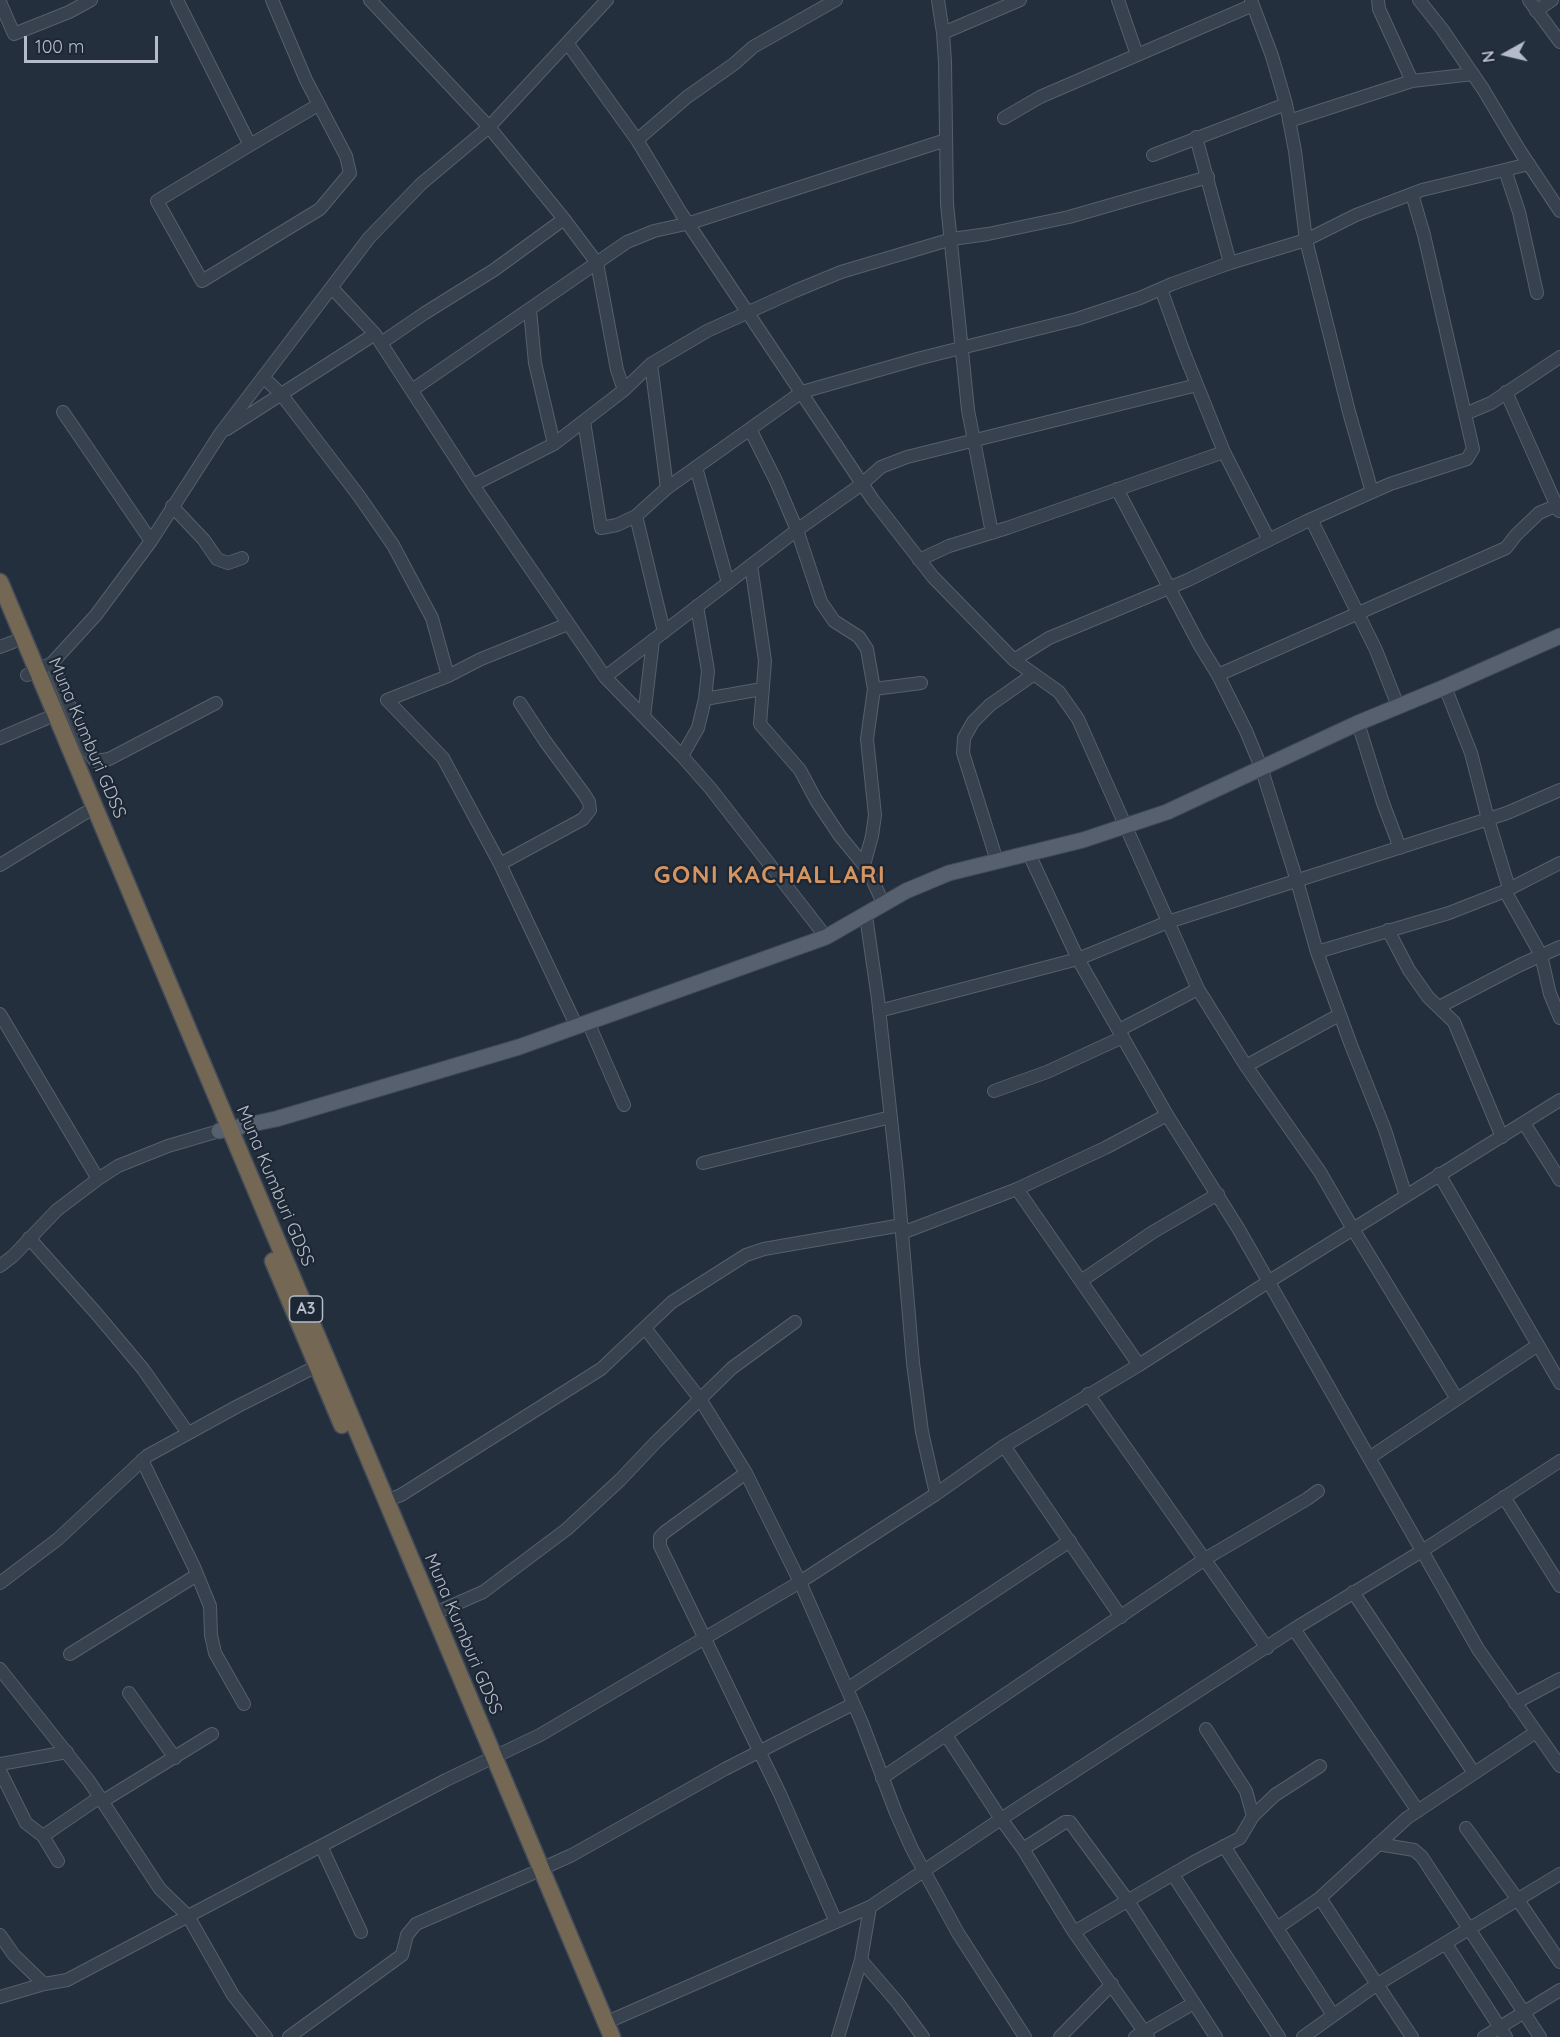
<!DOCTYPE html>
<style>
body{margin:0}
#map{position:relative;width:1560px;height:2037px;overflow:hidden;background:#242f3e;font-family:Quicksand,sans-serif}
canvas{display:block}
.north{position:absolute;left:1476px;top:24px;width:60px;height:60px;-webkit-text-stroke:4px #1d2633;paint-order:stroke;rotate:262deg;font-size:16px;font-weight:700;line-height:24px;text-align:center;color:#b4bcc9}
.north::after{content:'';display:block;margin:auto;width:21px;height:27px;background:#b4bcc9;clip-path:polygon(50% 0,100% 100%,50% 72%,0 100%)}
.scale{position:absolute;left:24px;top:36px;width:134px;height:27px;box-sizing:border-box;border:3px solid #b4bcc9;border-top:0;padding-left:8px;font-size:18px;line-height:21px;white-space:nowrap;color:#b4bcc9;-webkit-text-stroke:4px #1d2633;paint-order:stroke}
</style>
<div id="map">
<canvas width="1560" height="2037"></canvas>
<div class="north">N</div>
<div class="scale">100 m</div>
</div>
<script>
const context = document.querySelector('canvas').getContext('2d');
context.lineJoin = 'round';
const poly = rows => new Path2D(rows.map(r => 'M' + r).join(''));
function stroke(path, color, width, dash) { context.strokeStyle = color; context.lineWidth = width; context.lineCap = dash ? 'butt' : 'round'; context.setLineDash(dash || []); context.stroke(path); }
function label(font, color, halo, rows, align = 'center') {
  context.font = font + ' Quicksand,sans-serif'; context.lineWidth = 4.5; context.setLineDash([]); context.textBaseline = 'middle'; context.strokeStyle = halo; context.fillStyle = color; for (const [text, x, y, turn = 0] of rows) {
    context.save(); context.translate(x, y); context.rotate((+turn || 0) * Math.PI / 180); context.textAlign = isNaN(turn) ? turn : align; if (halo) context.strokeText(text, 0, 0); context.fillText(text, 0, 0); context.restore();
  }
}
const minor = poly([
 [177,0,250,145,318,105],
 [370,0,489,127,564,219,597,263,617,370,624,390],
 [938,0,943,33,945,62,947,204,968,410,992,533],
 [1118,0,1137,55],
 [1251,0,1272,56,1286,104,1295,151,1306,240,1349,412,1372,492],
 [1378,0,1379,9,1412,81],
 [1419,0,1442,29,1483,89,1520,151,1560,211],
 [1529,0,1560,42],
 [0,2,14,34,69,12,91,0],
 [1536,11,1552,0],
 [943,33,1020,0],
 [568,44,637,140,681,213,873,500,933,577,1014,660,1059,692,1078,719,1198,989,1246,1066,1320,1172,1353,1229,1457,1399],
 [1004,118,1040,97,1253,5],
 [1289,121,1412,81,1473,74],
 [1196,137,1230,263],
 [637,140,687,97,734,64,753,47,836,0],
 [250,145,157,201,202,281,320,209,350,173,346,156,306,80,272,0],
 [1153,155,1286,104],
 [1505,170,1519,212,1537,293],
 [332,288,375,334,473,485,605,677,682,756,711,789,826,937],
 [1161,289,1183,350,1224,452,1269,540],
 [530,310,535,363,554,444],
 [381,343,425,313,494,270,564,219],
 [651,364,667,488],
 [263,377,281,394,359,496,393,545,432,618,448,676],
 [412,390,627,242,654,231,690,223,946,140],
 [1506,392,1559,511],
 [63,412,151,541],
 [1465,414,1491,403,1560,357],
 [584,421,601,528,617,525,636,516,667,488,802,392,921,358,1077,319,1140,298,1172,284,1230,263,1306,240,1356,215,1422,190,1529,164],
 [227,429,375,334],
 [750,429,776,481,797,530,821,602,834,621,859,637,867,649,874,689,867,739,875,815,872,836,864,865],
 [696,467,728,583],
 [473,485,554,444,624,390,651,364,707,331,795,291,841,272,952,239,988,234,1069,217,1208,177],
 [1117,489,1199,644,1218,675,1246,731,1261,767,1297,881,1317,952,1351,1045,1385,1130,1406,1196],
 [172,506,204,540,217,559,228,563,242,558],
 [636,516,664,632],
 [1311,519,1376,650,1398,706],
 [919,560,949,546,1007,528,1224,452],
 [751,565,765,661,760,724,800,770,816,800,840,836,868,870,883,903],
 [568,624,481,659,448,676,387,700,443,758,450,771,500,864,577,1027],
 [0,647,13,642],
 [1014,660,1049,638,1188,580,1305,522,1390,484,1467,459,1473,449,1424,235,1412,194],
 [52,663,88,751,95,761,109,759,216,703],
 [27,675,52,663,96,615,151,541,220,434,369,238,421,184,489,127,607,0],
 [1218,675,1506,548,1516,535,1539,513,1560,504],
 [605,677,797,530,862,484,881,467,907,457,1197,385],
 [1445,687,1471,753,1488,819,1509,888],
 [874,689,921,683],
 [705,699,762,689],
 [644,717,653,640],
 [1358,723,1383,803,1400,848],
 [0,738,45,719],
 [682,756,698,728,705,699,708,671,697,606],
 [1029,854,1078,959,1167,1115,1238,1228,1478,1649,1560,1766],
 [997,861,963,753,964,738,973,722,990,705,1034,674],
 [500,864,583,819,590,810,589,802,584,794,545,741,520,703],
 [0,865,85,813],
 [1505,891,1541,955,1550,994,1560,1018],
 [866,916,878,999,897,1174,913,1363,922,1432,936,1494],
 [1388,930,1409,970,1428,997,1454,1022,1502,1137],
 [1317,952,1449,913,1505,891,1560,863],
 [1439,1007,1520,965,1560,947],
 [879,1011,1078,959,1168,922,1507,813,1560,790],
 [0,1014,98,1179],
 [588,1022,624,1105],
 [1119,1030,1198,989],
 [1246,1066,1339,1015],
 [994,1091,1047,1072,1123,1037],
 [1524,1123,1560,1180],
 [703,1163,891,1117],
 [1439,1174,1560,1383],
 [1017,1189,1139,1365],
 [902,1233,1017,1189,1105,1148,1167,1115],
 [29,1238,96,1313,143,1369,188,1433],
 [0,1266,13,1256,57,1210,98,1179,118,1166,168,1146,219,1131],
 [1081,1281,1153,1232,1218,1194],
 [645,1328,700,1399,746,1473,800,1582,847,1689,862,1723,896,1813,912,1849,958,1933,1025,2037],
 [1088,1394,1267,1648],
 [1004,1446,1121,1617],
 [1369,1458,1538,1345],
 [142,1460,194,1567,210,1606,211,1635,215,1653,244,1704],
 [746,1473,665,1532,660,1537,660,1546,780,1794,836,1922],
 [1504,1497,1560,1586],
 [386,1501,401,1495,601,1369,672,1302,746,1255,764,1249,902,1225],
 [0,1583,58,1539,147,1456,238,1406,317,1366],
 [1353,1592,1474,1773],
 [433,1614,483,1592,567,1529,620,1480,656,1442,732,1368,795,1322],
 [1294,1629,1418,1811],
 [70,1654,197,1575],
 [0,1669,89,1781,160,1889,188,1916,233,1995,266,2037],
 [847,1689,1070,1541],
 [129,1693,175,1758],
 [1515,1703,1560,1679],
 [1206,1729,1246,1791,1253,1816],
 [946,1735,1001,1819,1023,1849,1074,1932,1148,2037],
 [0,1764,67,1752],
 [0,1771,26,1823,43,1836,58,1861],
 [882,1778,1205,1559,1307,1499,1318,1491],
 [103,1801,212,1734],
 [1466,1828,1518,1900,1560,1962],
 [43,1836,100,1797],
 [1378,1844,1414,1850,1422,1857,1540,2037],
 [321,1846,446,1780,540,1735,800,1582,936,1494,1004,1446,1139,1365,1268,1282,1560,1100],
 [1224,1846,1333,2015],
 [1023,1849,1065,1822,1070,1822,1128,1901,1216,2037],
 [541,1869,572,1855,725,1769,853,1704],
 [1173,1875,1279,2037],
 [1320,1898,1412,2037],
 [1277,1928,1320,1898,1407,1818,1536,1732],
 [1074,1932,1194,1862,1240,1838,1253,1816,1275,1795,1320,1766],
 [0,1935,14,1955,44,1984],
 [1446,1944,1506,2037],
 [861,1960,898,2003,923,2037],
 [0,1997,44,1984,67,1980,321,1846,361,1932],
 [605,2023,870,1907,1001,1819,1294,1629,1422,1551,1560,1461],
 [289,2037,402,1955,407,1935,416,1924,531,1874],
 [838,2037,861,1960,870,1907],
 [1060,2037,1112,1984],
 [1135,2037,1194,2003],
 [1303,2037,1376,1985,1560,1874],
 [1484,2037,1560,1990]
]);
const major = poly([
 [219,1131,276,1119,519,1047,826,937,906,891,949,873,1083,840,1167,812,1358,723,1445,687,1560,636]
]);
const highway = poly([
 [0,582,612,2037],
 [273,1261,342,1425]
]);
const shields = [
 [306,1309,33]
];
const shieldNames = [
 ["A3",306,1309]
];
const streetNames = [
 ["Muna Kumburi GDSS",87,738,67],
 ["Muna Kumburi GDSS",275,1186,67],
 ["Muna Kumburi GDSS",463,1634,67]
];
const districtNames = [
 ["GONI KACHALLARI",770,876]
];
stroke(minor, '#565f6c', 14);
stroke(major, '#414a57', 17);
stroke(highway, '#434c59', 19);
stroke(minor, '#38414e', 12);
stroke(major, '#56606e', 15);
stroke(highway, '#746855', 16);
for (const [x, y, w] of shields) { const box = new Path2D(); box.roundRect(x - w / 2, y - 13, w, 26, 4.5); context.fillStyle = '#1d2633'; context.fill(box); stroke(box, '#b4bcc9', 1.5); }
label('bold 16px', '#b4bcc9', null, shieldNames);
label('18px', '#b4bcc9', '#1d2633', streetNames);
context.letterSpacing = '1.5px';
label('bold 24px', '#d59563', '#1d2633', districtNames);
context.letterSpacing = '0px';
</script>
